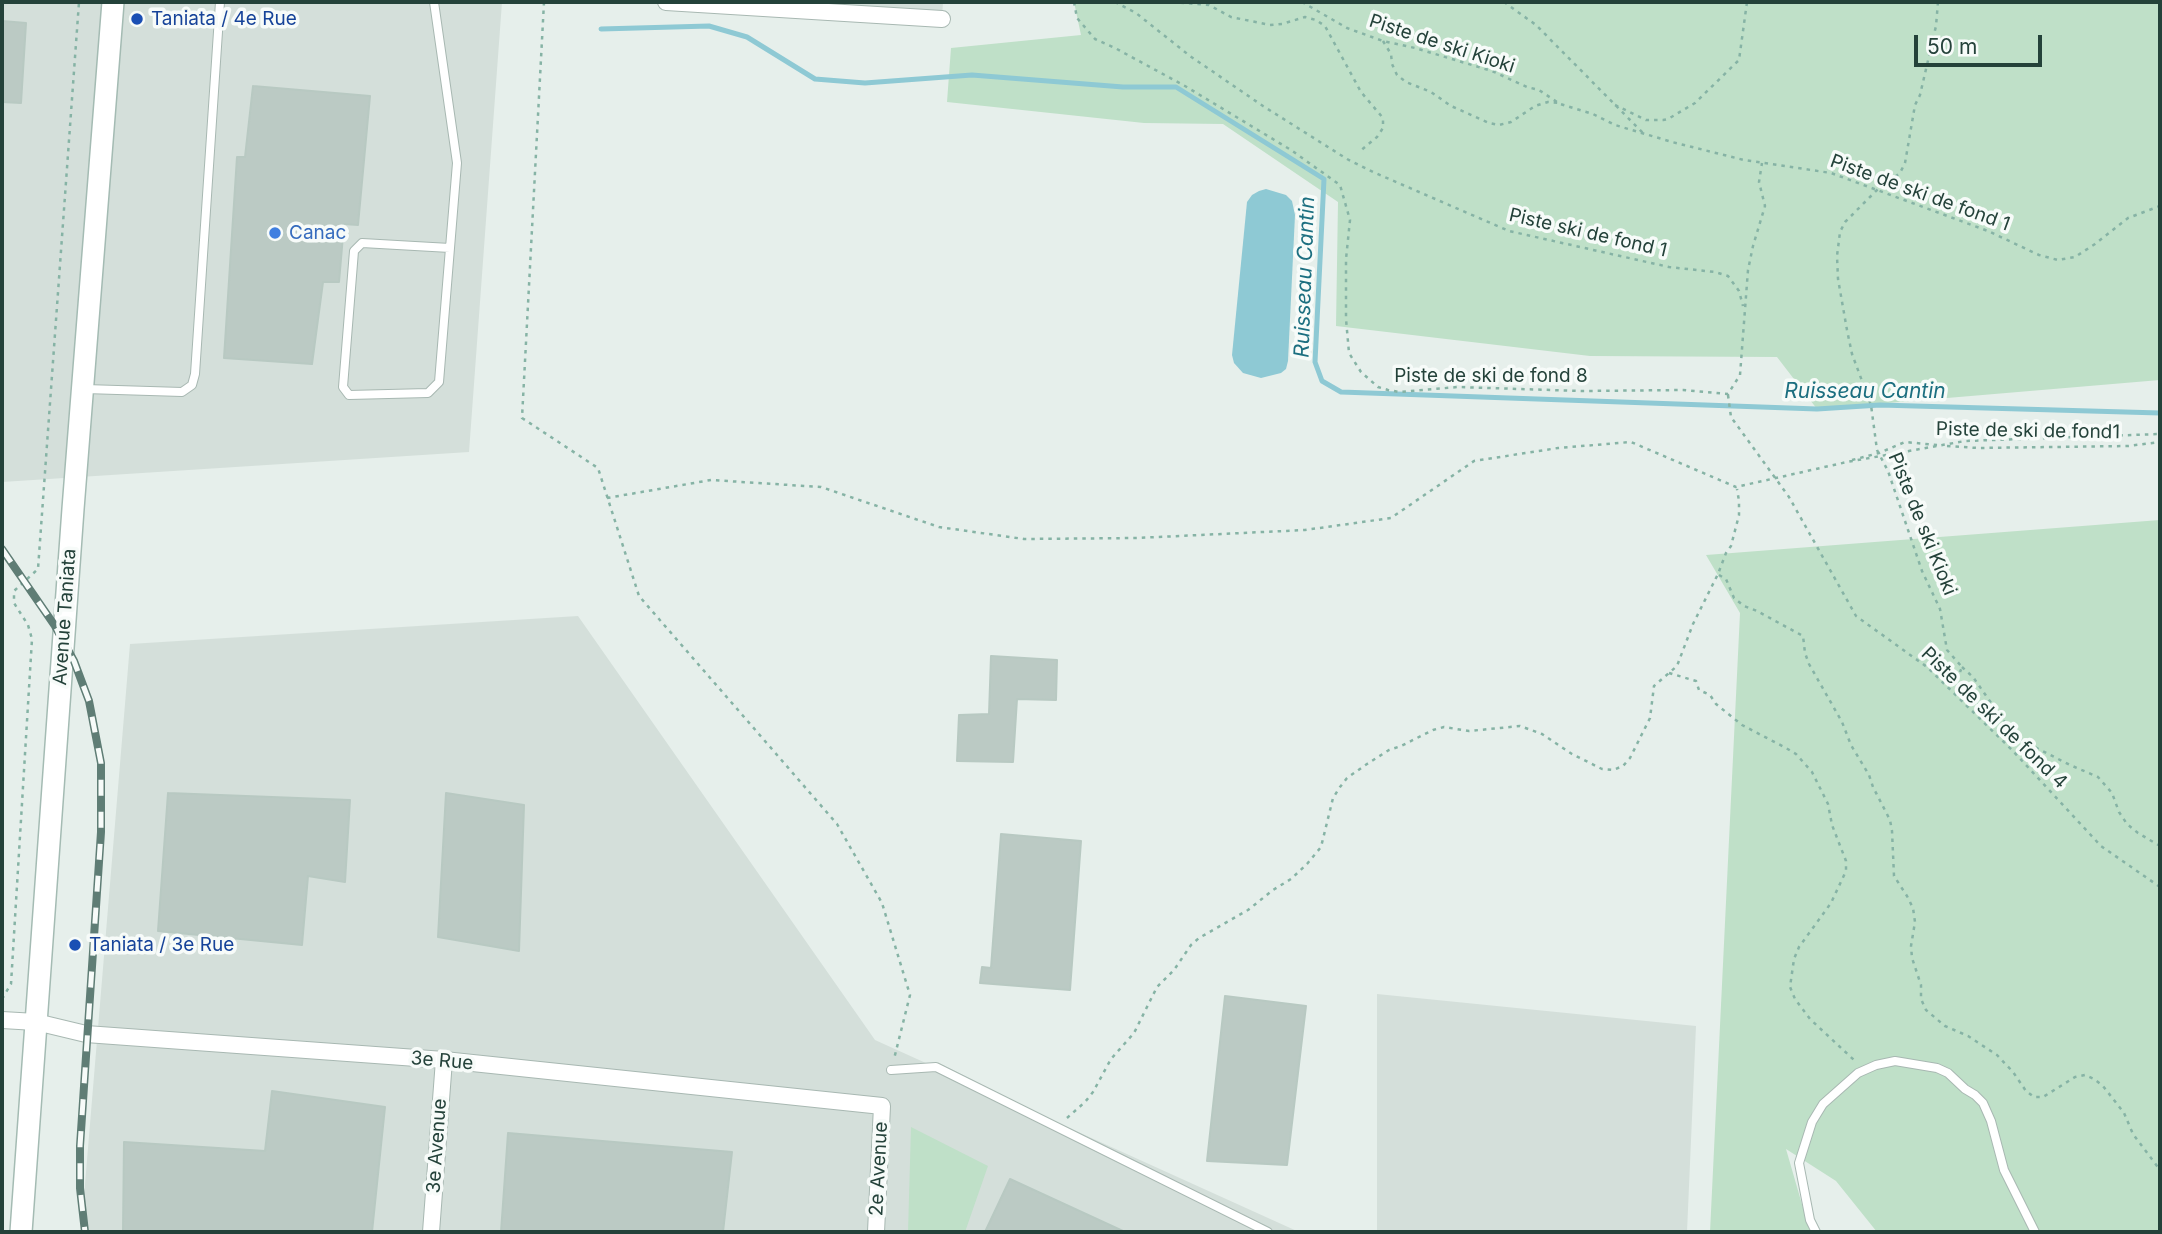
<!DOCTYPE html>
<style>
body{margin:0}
#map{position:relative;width:2162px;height:1234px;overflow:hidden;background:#e6efeb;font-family:Inter,sans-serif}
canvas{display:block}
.frame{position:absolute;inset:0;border:4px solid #24423a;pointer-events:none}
.scale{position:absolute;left:1914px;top:35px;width:128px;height:32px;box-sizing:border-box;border:4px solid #24423a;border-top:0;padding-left:9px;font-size:21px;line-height:24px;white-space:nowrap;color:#24423a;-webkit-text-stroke:5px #f7fbf9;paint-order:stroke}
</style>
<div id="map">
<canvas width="2162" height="1234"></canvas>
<div class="frame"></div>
<div class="scale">50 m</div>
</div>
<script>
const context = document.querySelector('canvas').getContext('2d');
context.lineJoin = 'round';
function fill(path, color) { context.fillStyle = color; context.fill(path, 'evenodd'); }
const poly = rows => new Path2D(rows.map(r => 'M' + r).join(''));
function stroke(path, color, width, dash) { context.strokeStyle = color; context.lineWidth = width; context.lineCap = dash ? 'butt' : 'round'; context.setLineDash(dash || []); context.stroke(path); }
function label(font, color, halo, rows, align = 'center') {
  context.font = font + ' Inter,sans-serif'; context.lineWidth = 7; context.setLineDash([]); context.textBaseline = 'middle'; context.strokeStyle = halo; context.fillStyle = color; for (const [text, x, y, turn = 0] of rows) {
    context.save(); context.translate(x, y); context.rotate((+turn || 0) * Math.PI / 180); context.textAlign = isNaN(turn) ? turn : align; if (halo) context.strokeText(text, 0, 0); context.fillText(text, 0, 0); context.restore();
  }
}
const built = poly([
 [2,2,502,2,469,452,2,482],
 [694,2,943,2,942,19],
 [578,616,875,1040,1299,1232,81,1232,130,644],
 [1377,994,1696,1026,1687,1232,1377,1232]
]);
const green = poly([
 [1074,2,2160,2,2160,380,1817,409,1777,357,1590,356,1336,326,1338,202,1223,124,1144,123,947,102,951,48,1081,35],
 [2160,520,2160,1232,1877,1232,1836,1181,1786,1149,1810,1232,1710,1232,1740,613,1706,555],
 [911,1127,988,1166,965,1232,908,1232]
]);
const water = poly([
 [1266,189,1286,195,1292,201,1295,215,1288,361,1286,369,1281,373,1261,378,1243,373,1234,363,1232,355,1247,202,1252,195,1259,191]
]);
const stream = poly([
 [601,29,709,26,747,37,815,79,865,83,972,75,1123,87,1176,87,1324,179,1315,362,1322,381,1341,392,1817,409,1880,405,2160,413]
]);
const building = poly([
 [2,21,26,23,21,103,2,102,2,21],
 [253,86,370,96,358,225,344,224,339,282,323,282,312,364,224,358,237,157,245,157,253,86],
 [991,656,1057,660,1056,700,1017,699,1013,762,957,761,959,715,989,714,991,656],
 [168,793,350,800,345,882,308,876,302,945,158,931,168,793],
 [446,793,524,805,519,951,438,937,446,793],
 [1001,834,1081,841,1070,990,980,983,982,967,991,968,1001,834],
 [1225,996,1306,1006,1287,1165,1207,1161,1225,996],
 [272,1091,385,1107,372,1232,123,1232,124,1142,265,1151,272,1091],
 [508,1133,732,1152,723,1232,501,1232,508,1133],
 [1010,1179,1125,1232,985,1232,1010,1179]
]);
const path = poly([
 [544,2,522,418,598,468,639,596,837,824,882,903,910,995,894,1059],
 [1074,2,1077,18,1095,39,1115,48,1185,86,1291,150,1340,185,1350,220,1346,259,1346,319,1349,353,1361,372,1378,387,1388,390,1399,392,1458,387,1582,391,1683,390,1728,394,1740,375,1748,270,1753,246,1765,206,1759,182,1762,163],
 [1115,2,1136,13,1190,56,1263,106,1347,159,1373,172,1509,231,1669,267,1715,272,1728,276,1739,291,1743,306],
 [1172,2,1209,5,1231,17,1270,25,1282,24,1305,17,1316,20,1325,26,1361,92,1383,118,1383,128,1377,137,1359,152],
 [1302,2,1347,28,1383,41,1415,48,1492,71,1527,87,1539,90,1560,104,1593,114,1615,125,1672,142,1744,160,1831,173,1988,231,2039,255,2058,260,2075,257,2095,244,2128,218,2160,206],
 [1504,2,1536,25,1644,134],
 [1938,2,1936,26,1920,95,1915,105,1905,163,1900,173,1877,190,1845,222,1840,232,1837,256,1838,279,1847,330,1852,354,1871,405,1877,450,1888,471,1922,571,1940,609,1947,650,1962,667,1960,672],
 [1383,41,1391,54,1392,64,1397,75,1406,82,1431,92,1451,106,1489,123,1499,125,1511,122,1535,106,1548,102,1559,103],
 [1615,105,1646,120,1663,120,1668,119,1695,103,1739,60,1747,2],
 [1728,395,1731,417,1789,497,1856,616,1927,667,2012,750,2101,846,2160,887],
 [1947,446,1978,448,2128,446,2160,442],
 [1852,460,1879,453,1905,442,1937,445],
 [607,498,711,480,821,487,939,527,1024,539,1137,538,1305,530,1391,518,1474,461,1558,448,1631,442,1736,487,1847,462,1965,441,2160,434],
 [1719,575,1726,579,1734,598,1744,606,1757,611,1803,636,1805,653,1809,664,1842,722,1851,745,1869,775,1873,787,1890,820,1892,831,1894,876,1907,896,1913,908,1915,922,1911,946,1912,958,1921,985,1921,999,1926,1010,1945,1026,1968,1036,1997,1055,2013,1072,2026,1091,2034,1097,2043,1097,2075,1077,2085,1075,2094,1079,2103,1086,2124,1113,2133,1134,2160,1170],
 [1962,667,1973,677,2003,720,2021,740,2070,765,2098,777,2112,793,2119,812,2127,824,2138,833,2160,846],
 [1669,673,1696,681,1699,690,1710,695,1716,704,1742,725,1786,748,1796,754,1812,772,1828,804,1832,825,1846,861,1846,871,1831,903,1799,947,1794,959,1790,987,1795,999,1810,1019,1854,1060],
 [2,999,11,984,32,639,28,625,14,603,14,591,38,569,79,2],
 [1067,1118,1085,1102,1093,1092,1111,1059,1134,1033,1157,987,1174,970,1191,945,1199,938,1248,910,1273,890,1291,879,1307,864,1321,847,1333,798,1340,787,1347,778,1367,764,1389,750,1401,746,1433,730,1444,727,1469,731,1520,726,1542,734,1572,754,1602,769,1613,770,1623,766,1630,758,1650,718,1654,686,1677,666,1693,624,1718,574,1726,553,1731,546,1739,515,1739,501,1737,489]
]);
const service = poly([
 [434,2,457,163,450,248,439,382,428,393,349,395,343,387,354,251,362,243,450,248],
 [85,389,182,392,192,385,195,374,220,2],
 [891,1070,936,1067,1268,1232],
 [1816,1232,1810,1220,1799,1163,1812,1122,1823,1104,1858,1073,1876,1065,1895,1061,1937,1068,1948,1073,1965,1089,1975,1095,1983,1103,1991,1121,2004,1170,2035,1232]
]);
const minor = poly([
 [666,2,942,19],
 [2,1020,36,1022,86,1034,444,1060,882,1106,876,1232],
 [431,1232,444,1060]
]);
const secondary = poly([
 [21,1232,73,509,113,2]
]);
const rail = poly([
 [2,549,55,626,74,661,89,701,101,763,101,832,80,1146,80,1188,85,1232]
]);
const markers = [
 [137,19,7,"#1a4fb4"],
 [275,233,7,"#3f7fe0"],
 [75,945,7,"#1a4fb4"]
];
const transitNames = [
 ["Taniata / 4e Rue",151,19],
 ["Taniata / 3e Rue",89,945]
];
const streetNames = [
 ["Piste de ski Kioki",1442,44,18],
 ["Piste de ski de fond 1",1920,193,20],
 ["Piste ski de fond 1",1588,233,13],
 ["Piste de ski de fond 8",1491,376],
 ["Piste de ski de fond1",2028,431,1],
 ["Piste de ski Kioki",1922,524,68],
 ["Avenue Taniata",65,617,-86],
 ["Piste de ski de fond 4",1994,718,44],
 ["3e Rue",442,1061,5],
 ["3e Avenue",437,1146,-86],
 ["2e Avenue",879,1169,-87]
];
const shopNames = [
 ["Canac",289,233]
];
const waterNames = [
 ["Ruisseau Cantin",1305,277,-88],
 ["Ruisseau Cantin",1865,392]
];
fill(built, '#d4dfda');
fill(green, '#bfe0c8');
fill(water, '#8ec9d4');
stroke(stream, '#8ec9d4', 5);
fill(building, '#bbcac4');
stroke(building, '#b8c9c2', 2);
stroke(service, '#a8b8b2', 10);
stroke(minor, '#a8b8b2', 18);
stroke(secondary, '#a4bbb3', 24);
stroke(path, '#86b3a5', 2.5, [3.5, 5]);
stroke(service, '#fff', 8);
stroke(minor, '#fff', 16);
stroke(secondary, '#fff', 21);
stroke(rail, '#5f7d75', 8);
stroke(rail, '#f7fbf9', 5, [16]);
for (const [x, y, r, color] of markers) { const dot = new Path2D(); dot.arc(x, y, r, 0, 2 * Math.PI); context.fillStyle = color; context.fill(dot); stroke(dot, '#f7fbf9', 2.5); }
label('19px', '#164399', '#f7fbf9', transitNames, 'left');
label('19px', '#24423a', '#f7fbf9', streetNames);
label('19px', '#366cbe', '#f7fbf9', shopNames, 'left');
label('italic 21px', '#1c6f80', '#f7fbf9', waterNames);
</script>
